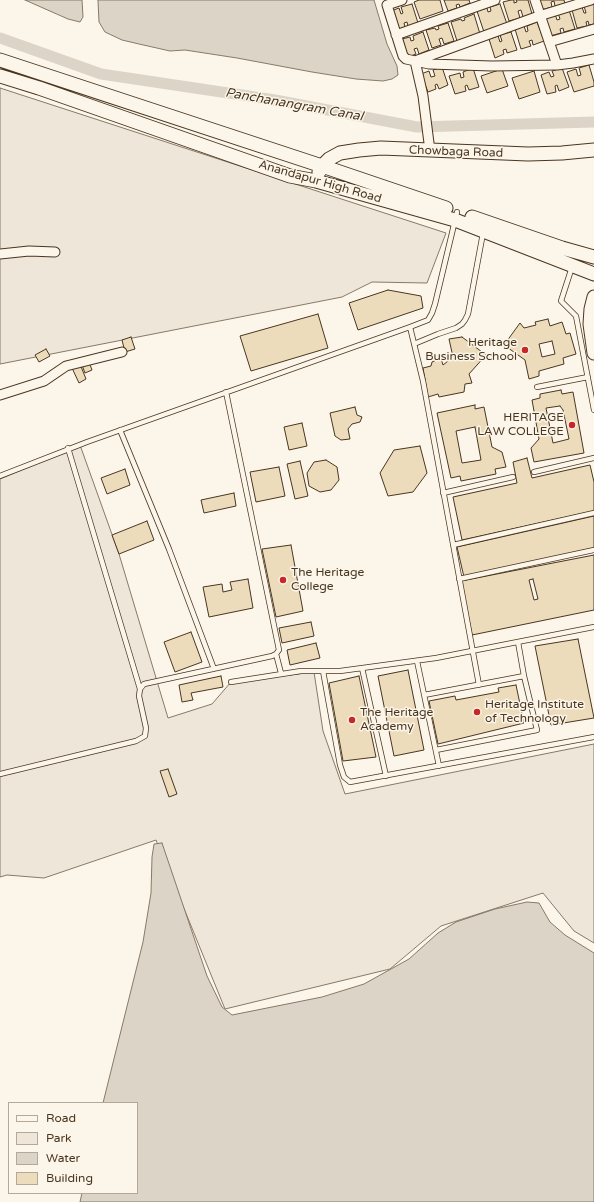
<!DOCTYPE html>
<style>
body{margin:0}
#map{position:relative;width:594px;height:1202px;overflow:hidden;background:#fbf6e9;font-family:"Varela Round",sans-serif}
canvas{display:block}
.legend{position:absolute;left:8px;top:1102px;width:130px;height:92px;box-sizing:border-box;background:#fbf6e9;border:1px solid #b4a999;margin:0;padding:5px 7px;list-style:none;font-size:12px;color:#4a3520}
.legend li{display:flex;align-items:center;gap:8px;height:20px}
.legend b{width:20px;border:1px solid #b4a999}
</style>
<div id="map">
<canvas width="594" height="1202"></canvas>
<ul class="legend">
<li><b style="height:5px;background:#fbf6e9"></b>Road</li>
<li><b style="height:11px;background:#ede6d9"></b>Park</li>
<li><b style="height:11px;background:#dcd4c6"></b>Water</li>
<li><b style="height:11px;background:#ecdcbc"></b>Building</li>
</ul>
</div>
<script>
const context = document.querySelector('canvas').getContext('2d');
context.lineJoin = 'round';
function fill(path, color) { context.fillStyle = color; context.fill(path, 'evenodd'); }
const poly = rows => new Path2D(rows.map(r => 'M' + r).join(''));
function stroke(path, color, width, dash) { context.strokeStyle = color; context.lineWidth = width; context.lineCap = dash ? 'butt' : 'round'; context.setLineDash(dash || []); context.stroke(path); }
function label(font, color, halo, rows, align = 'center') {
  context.font = font + ' "Varela Round",sans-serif'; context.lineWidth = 3; context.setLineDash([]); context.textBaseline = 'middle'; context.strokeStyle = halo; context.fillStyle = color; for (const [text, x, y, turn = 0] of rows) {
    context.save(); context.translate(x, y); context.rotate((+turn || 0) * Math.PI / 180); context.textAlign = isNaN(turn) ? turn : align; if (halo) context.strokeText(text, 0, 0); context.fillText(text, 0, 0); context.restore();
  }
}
const green = poly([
 [0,88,446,233,427,283,372,282,342,297,0,364,0,88],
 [80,445,119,554,168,718,212,704,231,682,314,672,323,731,345,794,594,744,594,943,574,931,543,893,441,926,390,969,225,1009,156,840,44,878,7,875,0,877,0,479,80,445]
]);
const water = poly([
 [25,0,82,0,83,17,80,22,68,19,25,0],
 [98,0,374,0,387,44,397,66,398,75,392,79,383,81,356,79,312,72,237,58,185,50,170,51,139,44,122,40,105,32,99,22,98,0],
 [162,843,207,976,222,1007,232,1015,322,997,364,984,409,959,438,933,456,922,495,909,527,902,539,903,550,922,565,935,594,953,594,1202,80,1202,82,1193,137,1193,137,1103,103,1103,143,942,151,893,152,857,154,844,162,843]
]);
const canal = poly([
 [0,38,101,74,275,100,417,127,594,122]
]);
const building = poly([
 [419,0,440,0,443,11,420,19,414,2,419,0],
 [444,0,469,0,470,3,460,7,459,4,456,5,457,8,448,11,444,0],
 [511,0,514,0,514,3,517,2,516,0,528,0,532,14,523,17,521,10,518,11,520,18,509,21,503,2,511,0],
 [538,0,564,0,565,4,555,6,554,1,551,2,552,7,541,10,538,0],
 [412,4,418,23,408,26,407,22,404,23,405,27,397,30,391,11,399,8,401,14,403,13,401,7,412,4],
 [500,4,507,24,484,32,477,11,487,8,488,12,491,11,490,7,500,4],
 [594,4,594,24,589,25,588,21,586,22,587,26,577,28,572,10,582,7,584,13,586,13,584,6,594,4],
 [569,10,575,29,564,32,563,28,560,29,561,33,550,36,545,17,555,14,557,20,560,19,558,13,569,10],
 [474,14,480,34,457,41,451,22,461,19,462,21,465,20,464,18,474,14],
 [537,22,544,41,533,45,532,40,529,41,531,46,521,49,515,29,524,26,526,32,528,31,527,26,537,22],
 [448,23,454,41,444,44,442,38,439,39,441,45,432,48,426,30,435,28,436,30,439,29,438,26,448,23],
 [423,32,429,50,419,54,417,48,414,49,416,54,408,57,402,39,410,37,411,41,414,40,413,36,423,32],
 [511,32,517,50,507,53,506,49,503,50,504,54,495,58,489,39,498,36,500,42,502,41,500,35,511,32],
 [589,65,594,82,594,86,574,92,567,72,576,69,578,76,581,75,579,68,589,65],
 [442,67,448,85,439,89,437,84,435,85,436,89,428,92,421,74,429,71,431,77,435,76,433,70,442,67],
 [473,68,479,87,469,90,467,85,465,86,466,91,455,94,449,76,460,73,461,78,464,77,463,72,473,68],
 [562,68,569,87,559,91,557,85,555,86,556,92,547,94,541,75,549,72,551,77,554,76,552,71,562,68],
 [502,69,508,86,487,93,481,76,502,69],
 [534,71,540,92,519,99,512,78,534,71],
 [388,290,421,296,423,308,358,330,349,303,388,290],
 [318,314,328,348,251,371,240,336,318,314],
 [548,319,550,326,562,322,566,334,570,333,576,354,563,358,564,364,539,371,539,376,529,379,525,360,504,345,520,323,524,328,536,325,535,322,548,319],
 [552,341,555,354,542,357,539,344,552,341],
 [131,337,135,349,125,352,122,340,131,337],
 [462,337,486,355,469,374,472,383,465,384,464,392,439,397,438,394,428,397,423,368,431,366,432,362,441,358,443,365,453,357,449,339,462,337],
 [46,349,50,356,39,362,35,355,46,349],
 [89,362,92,370,85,373,82,365,89,362],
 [80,364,86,379,79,383,72,368,80,364],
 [561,390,562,394,573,392,584,453,534,462,531,448,539,439,532,400,540,398,540,394,561,390],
 [560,406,563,410,569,439,553,443,546,408,560,406],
 [475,405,475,409,484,407,492,447,502,452,506,467,495,469,496,474,461,481,460,476,451,478,437,413,475,405],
 [475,427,481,460,462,463,456,431,475,427],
 [355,407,357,415,362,417,360,422,352,424,348,429,350,439,341,440,335,436,330,413,355,407],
 [302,423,307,446,289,450,284,427,302,423],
 [420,446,427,473,413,492,388,496,380,473,394,450,420,446],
 [527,458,532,478,590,465,594,482,594,511,462,540,453,497,517,483,513,462,527,458],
 [326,460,337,467,339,480,331,490,320,492,309,486,307,473,314,462,326,460],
 [300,461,308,496,295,499,287,464,300,461],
 [279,467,285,496,256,502,250,472,279,467],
 [125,469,130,485,107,494,101,478,125,469],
 [234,493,236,506,204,513,201,500,234,493],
 [594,516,594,548,464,577,457,547,594,516],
 [147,521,154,540,119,554,112,535,147,521],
 [291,545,303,611,276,617,262,549,291,545],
 [594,555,594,610,472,635,461,581,594,555],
 [533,579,538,599,534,600,529,580,533,579],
 [248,579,253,608,209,617,203,587,222,584,223,592,232,590,230,582,248,579],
 [311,622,314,636,282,643,279,628,311,622],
 [191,632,202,662,175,672,164,642,191,632],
 [578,639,594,718,551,725,535,646,578,639],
 [316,643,320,658,290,665,287,650,316,643],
 [408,670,424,750,394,756,378,676,408,670],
 [221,676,223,687,191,693,193,700,182,702,179,685,221,676],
 [359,676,376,757,343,761,329,683,359,676],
 [516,685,524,723,438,744,429,701,455,696,456,700,499,692,498,688,516,685],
 [168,769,177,794,169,797,160,771,168,769]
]);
const lane = poly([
 [572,267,561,301,576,316,594,410],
 [410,327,423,381,479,685],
 [414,344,438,334,456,328,462,324,465,320,468,314,483,233],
 [537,387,588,377],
 [120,430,169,549,214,669],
 [68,448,140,689],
 [534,472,594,458],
 [0,476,87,442,410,327,428,320,432,313,435,304,457,212],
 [443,493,513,477],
 [453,545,594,513],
 [459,579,594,550],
 [518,642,524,676],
 [276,654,281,673],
 [417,661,439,766],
 [362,668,386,776],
 [323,671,340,765,344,777,350,782,594,737],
 [231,682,301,671,340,671,436,658,594,627],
 [424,695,524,676,537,730,436,750],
 [0,774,136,741,145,736,146,728,139,696,140,689,144,684,272,656,276,654,279,650,226,392]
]);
const street = poly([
 [402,0,387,5,403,56,406,59,429,64,492,66,557,65,573,63,594,59],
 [535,0,557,65],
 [396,35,495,0],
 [549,42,594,29],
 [430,151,423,96,415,61,539,16,591,0],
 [0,254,29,251,55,252],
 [0,395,44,381,66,366,122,352]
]);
const secondary = poly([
 [0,60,322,166,446,208],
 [0,76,39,88,290,176,316,181,455,220,594,274],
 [319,172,322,166,329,159,340,153,359,150,381,148,528,154,562,153,594,150],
 [472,217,562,248,594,257],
 [594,297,591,309,590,324,594,353]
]);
const markers = [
 [525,350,4,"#c62828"],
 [572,425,4,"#c62828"],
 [283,580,4,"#c62828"],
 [477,712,4,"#c62828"],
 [352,720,4,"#c62828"]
];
const streetNames = [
 ["Chowbaga Road",456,152,2],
 ["Anandapur High Road",320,182,16]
];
const poiNames = [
 ["Heritage",517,343,"right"],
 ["Business School",517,357,"right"],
 ["HERITAGE",564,418,"right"],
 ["LAW COLLEGE",564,432,"right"],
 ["The Heritage",291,573],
 ["College",291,587],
 ["Heritage Institute",485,705],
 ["of Technology",485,719],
 ["The Heritage",360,713],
 ["Academy",360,727]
];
const waterNames = [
 ["Panchanangram Canal",294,105,10]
];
fill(green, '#ede6d9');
stroke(green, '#887966', 1);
fill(water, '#dcd4c6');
stroke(water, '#887966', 1);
stroke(canal, '#dcd4c6', 11);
fill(building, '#ecdcbc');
stroke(building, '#4a3520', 1);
stroke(lane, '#4a3520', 6);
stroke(street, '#4a3520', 11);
stroke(secondary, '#4a3520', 15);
stroke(lane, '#fbf6e9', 4.5);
stroke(street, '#fbf6e9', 9);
stroke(secondary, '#fbf6e9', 13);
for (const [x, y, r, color] of markers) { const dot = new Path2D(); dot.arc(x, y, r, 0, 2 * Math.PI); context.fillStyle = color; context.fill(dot); stroke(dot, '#fbf6e9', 1.5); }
label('12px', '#4a3520', '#fbf6e9', streetNames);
label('12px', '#4a3520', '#fbf6e9', poiNames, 'left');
label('italic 13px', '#4a3520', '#fbf6e9', waterNames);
</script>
